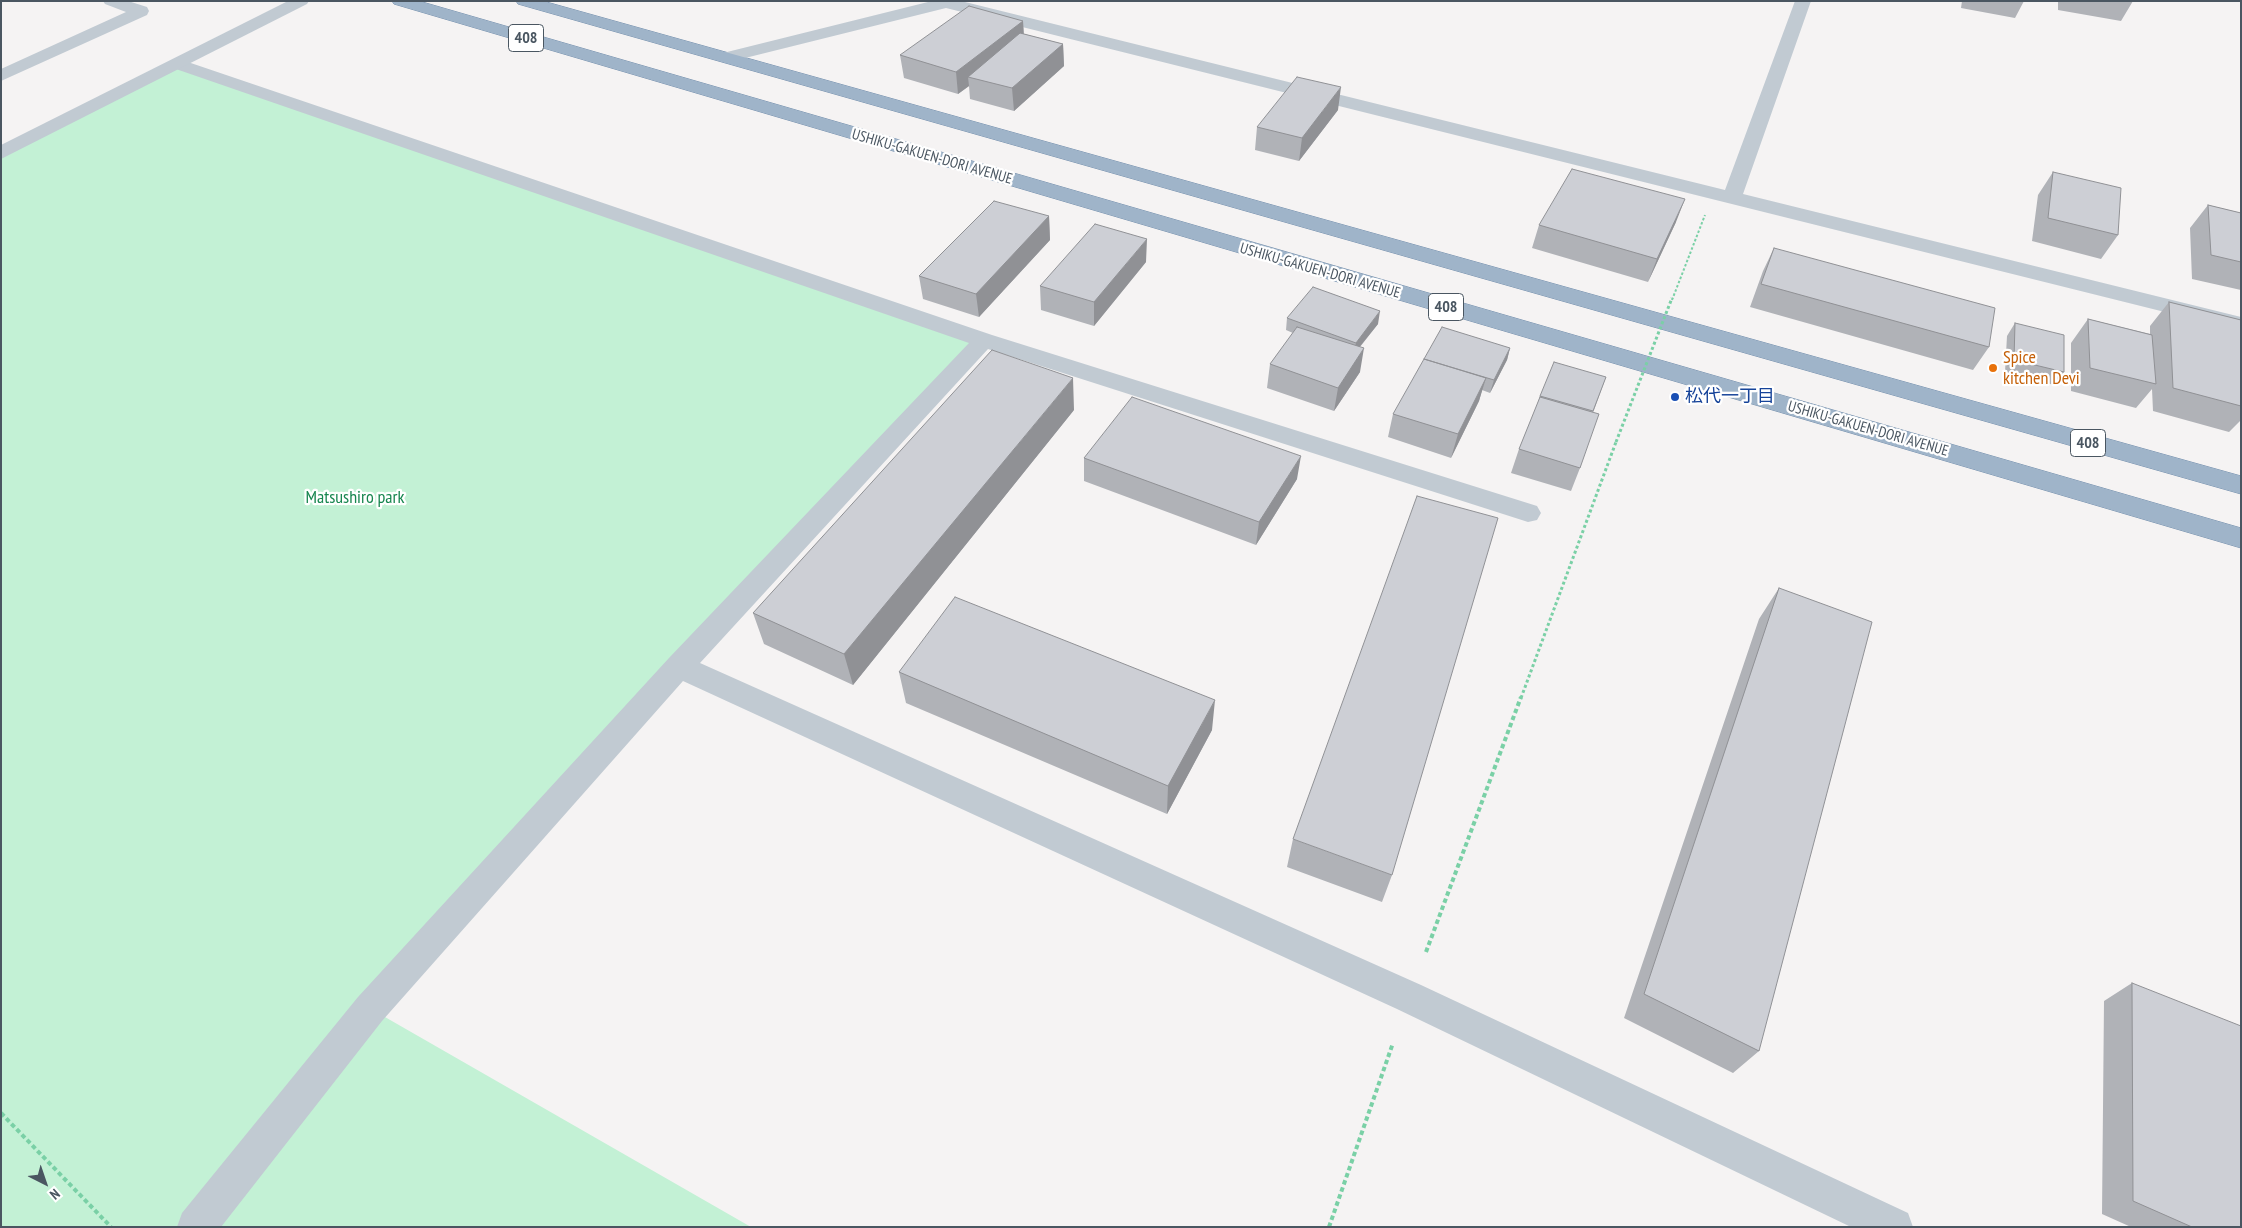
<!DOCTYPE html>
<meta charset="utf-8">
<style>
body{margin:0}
#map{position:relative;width:2242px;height:1228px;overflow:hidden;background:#f5f3f3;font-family:"PT Sans Narrow",sans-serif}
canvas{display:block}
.frame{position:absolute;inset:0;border:2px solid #4a5661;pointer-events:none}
.north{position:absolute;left:20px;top:1158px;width:50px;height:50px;-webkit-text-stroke:4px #fff;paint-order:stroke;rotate:139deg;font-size:14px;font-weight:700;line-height:20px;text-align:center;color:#4a5661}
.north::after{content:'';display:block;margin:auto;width:18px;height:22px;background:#4a5661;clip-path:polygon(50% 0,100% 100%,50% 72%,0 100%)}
</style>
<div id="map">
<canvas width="2242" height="1228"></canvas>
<div class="frame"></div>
<div class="north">N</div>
</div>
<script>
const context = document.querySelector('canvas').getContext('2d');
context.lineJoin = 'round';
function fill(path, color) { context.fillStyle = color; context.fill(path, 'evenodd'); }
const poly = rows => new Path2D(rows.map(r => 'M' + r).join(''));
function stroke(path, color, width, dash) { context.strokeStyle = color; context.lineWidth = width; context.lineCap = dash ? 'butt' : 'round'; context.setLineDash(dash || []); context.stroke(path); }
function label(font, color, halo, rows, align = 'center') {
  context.font = font + ' "PT Sans Narrow","Noto Sans JP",sans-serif'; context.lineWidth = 4.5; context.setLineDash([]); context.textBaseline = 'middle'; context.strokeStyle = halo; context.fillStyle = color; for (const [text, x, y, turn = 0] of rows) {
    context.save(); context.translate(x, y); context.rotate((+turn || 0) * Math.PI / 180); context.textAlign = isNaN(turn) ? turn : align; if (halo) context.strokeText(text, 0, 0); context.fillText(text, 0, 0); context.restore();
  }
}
const green = poly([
 [179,64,984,340,371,1009,751,1227,1,1227,1,153]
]);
const pathFar1 = poly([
 [1521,698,1616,442]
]);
const path = poly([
 [1426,952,1521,697],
 [1,1113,111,1227],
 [1329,1227,1393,1043]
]);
const minor = poly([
 [103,1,128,1,147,7,149,11,147,15,1,81,1,69,126,12,105,4,103,1],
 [932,1,961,1,1725,190,1795,1,1811,1,1743,194,2241,317,2241,331,946,8,729,62,723,61,720,57,723,53,932,1],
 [179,59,992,335,1537,506,1541,513,1537,520,1528,522,988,349,700,663,1421,985,1908,1213,1913,1227,1851,1227,1397,1009,683,681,382,1021,221,1227,177,1227,182,1213,358,997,669,658,969,343,173,68,170,64,173,60,179,59]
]);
const tertiary = poly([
 [288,1,309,1,307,4,1,159,1,145,288,1]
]);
const trunk = poly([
 [392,1,419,1,2241,528,2241,548,394,4,392,1],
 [516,1,543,1,2241,476,2241,494,518,4,516,1]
]);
const pathBridgeFar1 = poly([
 [1672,300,1705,215]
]);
const pathBridge = poly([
 [1616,442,1672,298]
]);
const wall = poly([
 [1962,1,2024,1,2015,18,1961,8],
 [2058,1,2133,1,2121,21,2058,10],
 [1023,21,1024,34,1063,44,1064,66,1014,111,970,99,969,86,958,94,904,78,900,55],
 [1338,110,1299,161,1255,150,1257,127],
 [2053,172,2118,235,2101,259,2032,241,2038,195],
 [2208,205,2241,213,2241,290,2192,279,2190,228],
 [1049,216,1050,240,979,317,923,299,919,276],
 [1676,222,1648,282,1532,248,1539,225],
 [1774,248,1989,347,1973,370,1750,307,1763,271],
 [1146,262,1094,326,1041,310,1040,286],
 [2169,302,2241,320,2241,420,2229,432,2153,411,2152,389,2136,408,2071,391,2071,343,2088,319,2150,334,2150,326],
 [1287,318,1378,324,1360,347,1360,372,1334,411,1267,388,1270,364,1293,333,1286,330],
 [2015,323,2064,372,2054,385,2005,372,2007,336],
 [1510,348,1507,360,1490,393,1482,390,1479,401,1451,458,1388,437,1393,414],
 [1606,377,1593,413,1580,468,1571,491,1511,473,1519,449,1536,408,1540,396],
 [1074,410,853,685,764,644,753,613],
 [1084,458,1297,479,1256,545,1084,481],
 [1779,588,1759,1051,1733,1073,1624,1018,1759,619],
 [899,672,1212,730,1167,814,906,703],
 [1293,839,1392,875,1382,902,1287,867],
 [2132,983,2241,1227,2131,1227,2102,1214,2104,1001]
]);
const shadedWall = poly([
 [1023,21,1024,43,968,77,969,86,958,94,956,72],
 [1063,44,1064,66,1014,111,1012,88],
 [1341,87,1338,110,1299,161,1302,138],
 [1685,199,1676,222,1648,282,1657,259],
 [1049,216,1050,240,979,317,976,294],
 [1147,239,1146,262,1094,326,1094,302],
 [1380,311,1378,324,1353,355,1356,343],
 [1364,348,1360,372,1334,411,1338,388],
 [1510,348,1507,360,1490,393,1494,380],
 [1073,378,1074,410,853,685,844,654],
 [1486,378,1479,401,1451,458,1458,434],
 [1301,456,1297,479,1256,545,1259,522],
 [1215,700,1212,730,1167,814,1168,786]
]);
const building = poly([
 [969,6,1023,21,956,72,900,55,969,6],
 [1020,33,1063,44,1012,88,968,77,1020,33],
 [1297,77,1341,87,1302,138,1257,127,1297,77],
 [1572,169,1685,199,1657,259,1539,225,1572,169],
 [2053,172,2121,188,2118,235,2048,218,2053,172],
 [994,201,1049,216,976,294,919,276,994,201],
 [2208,205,2241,213,2241,262,2211,255,2208,205],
 [1095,224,1147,239,1094,302,1040,286,1095,224],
 [1774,248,1995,308,1989,347,1761,284,1774,248],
 [1313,287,1380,311,1356,343,1287,318,1313,287],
 [2169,302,2241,320,2241,406,2173,388,2169,302],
 [2088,319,2152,335,2156,384,2090,368,2088,319],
 [2015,323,2064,335,2064,372,2014,360,2015,323],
 [1297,327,1364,348,1338,388,1270,364,1297,327],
 [1442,327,1510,348,1494,380,1424,359,1442,327],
 [992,350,1073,378,844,654,753,613,992,350],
 [1424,359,1486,378,1458,434,1393,414,1424,359],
 [1554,362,1606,377,1593,411,1540,396,1554,362],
 [1132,397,1301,456,1259,522,1084,458,1132,397],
 [1540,397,1599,414,1580,468,1519,449,1540,397],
 [1417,496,1498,518,1392,875,1293,839,1417,496],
 [1779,588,1872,622,1759,1051,1644,994,1779,588],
 [955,597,1215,700,1168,786,899,672,955,597],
 [2132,983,2241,1026,2241,1227,2192,1227,2133,1201,2132,983]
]);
const markers = [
 [1993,368,5,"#e8710a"],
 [1675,397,5,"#1a4fb4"]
];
const farStreetnames = [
 ["USHIKU-GAKUEN-DORI AVENUE",932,157,16],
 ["USHIKU-GAKUEN-DORI AVENUE",1320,271,16],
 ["USHIKU-GAKUEN-DORI AVENUE",1868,429,16]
];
const shields = [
 [526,38,35],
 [1446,307,35],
 [2088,443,35]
];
const shieldNames = [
 ["408",526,38],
 ["408",1446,307],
 ["408",2088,443]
];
const foodNames = [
 ["Spice",2003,358],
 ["kitchen Devi",2003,379]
];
const transitNames = [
 ["松代一丁目",1685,397]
];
const parkNames = [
 ["Matsushiro park",355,498]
];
fill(green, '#c3f1d5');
stroke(trunk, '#7690ad', 1);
stroke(pathFar1, '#7ad0a6', 3, [3, 2.5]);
stroke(path, '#7ad0a6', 4, [4.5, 3]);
fill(minor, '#c1cad2');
fill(tertiary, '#c1cad2');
fill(trunk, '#9fb4c9');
stroke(pathBridgeFar1, '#7ad0a6', 2, [2.5, 2]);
stroke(pathBridge, '#7ad0a6', 3, [3, 2.5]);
fill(wall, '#b0b2b7');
fill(shadedWall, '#909195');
fill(building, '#cdcfd5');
stroke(building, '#909195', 1);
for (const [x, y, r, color] of markers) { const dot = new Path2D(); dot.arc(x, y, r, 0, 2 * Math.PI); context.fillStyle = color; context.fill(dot); stroke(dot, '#fff', 2); }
label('15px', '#4a5661', '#fff', farStreetnames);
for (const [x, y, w] of shields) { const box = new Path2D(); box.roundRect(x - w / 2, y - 13.5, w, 27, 4); context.fillStyle = '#fff'; context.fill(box); stroke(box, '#4a5661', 1); }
label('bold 16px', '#4a5661', null, shieldNames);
label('18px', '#c56008', '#fff', foodNames, 'left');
label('18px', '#164399', '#fff', transitNames, 'left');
label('18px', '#17864f', '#fff', parkNames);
</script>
